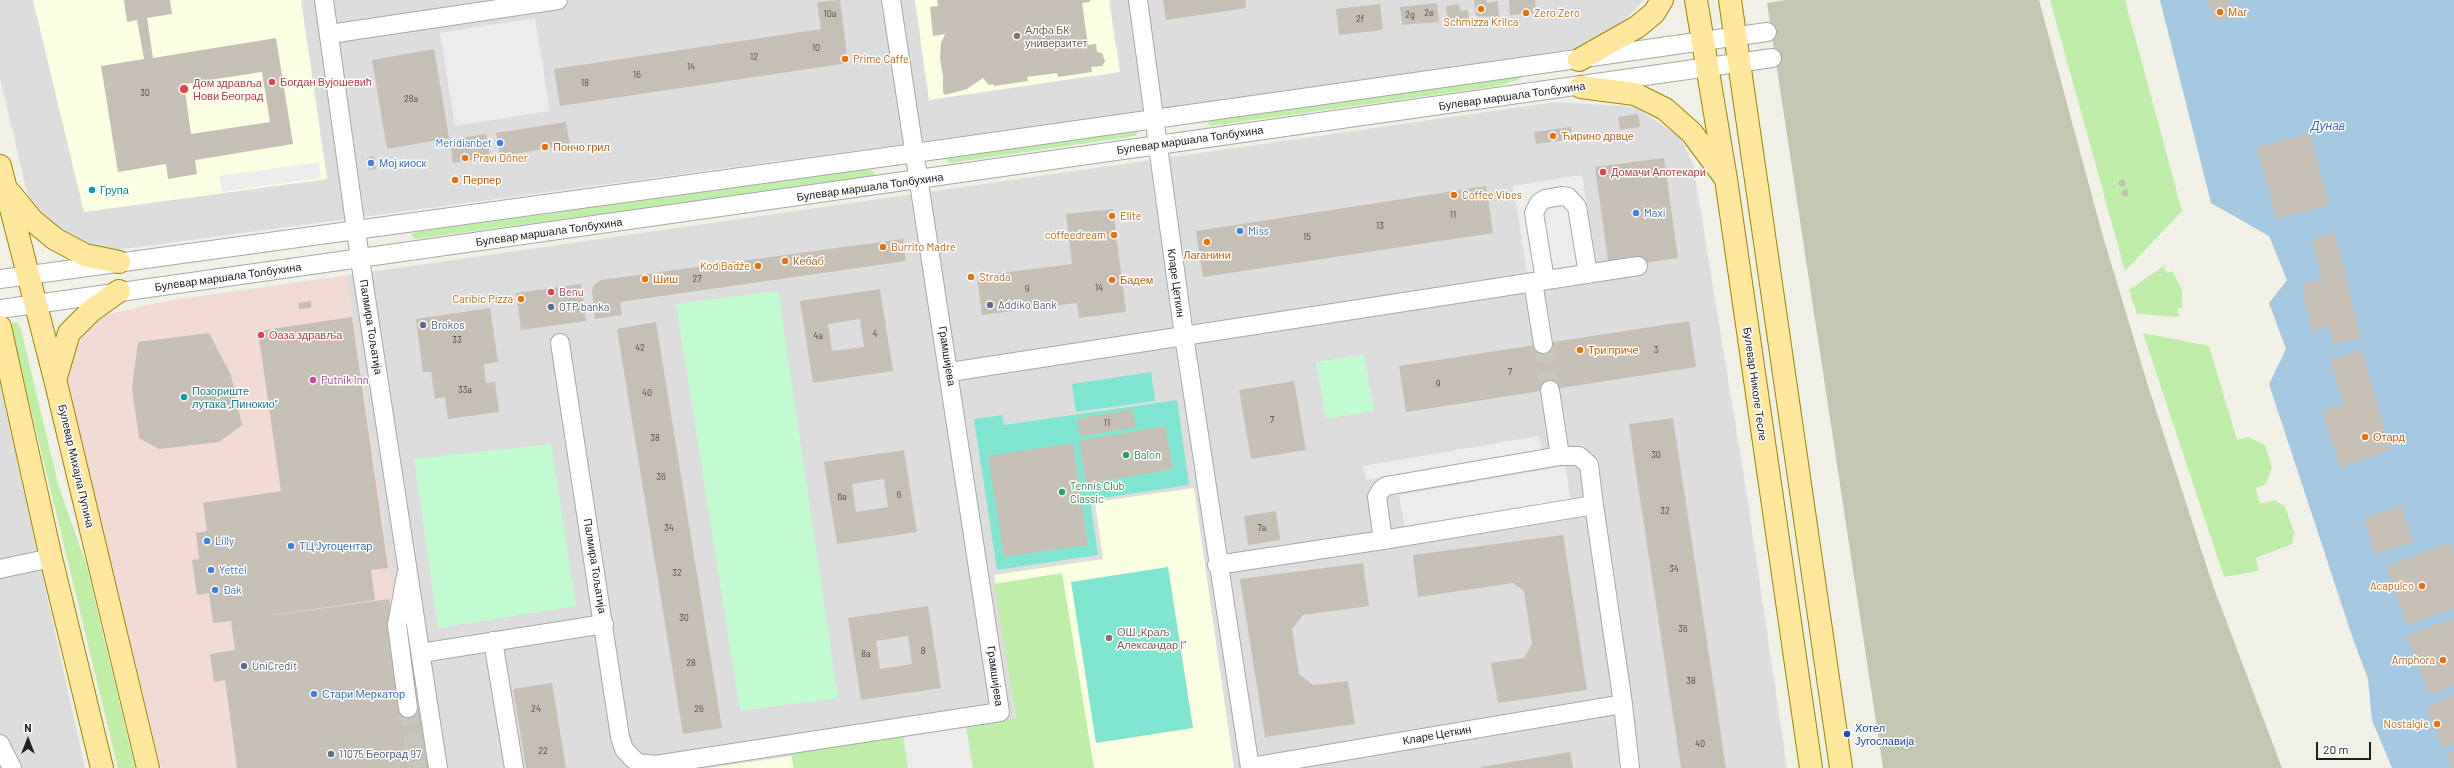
<!DOCTYPE html>
<meta charset="utf-8">
<style>
body{margin:0}
#map{position:relative;width:2454px;height:768px;overflow:hidden;background:#f1f0e6;font-family:Barlow,sans-serif}
canvas{display:block}
.north{position:absolute;left:8px;top:720px;width:40px;height:40px;-webkit-text-stroke:3px #fff;paint-order:stroke;rotate:0deg;font-size:11px;font-weight:700;line-height:16px;text-align:center;color:#202020}
.north::after{content:'';display:block;margin:auto;width:14px;height:18px;background:#202020;clip-path:polygon(50% 0,100% 100%,50% 72%,0 100%)}
.scale{position:absolute;left:2316px;top:742px;width:55px;height:18px;box-sizing:border-box;border:2px solid #202020;border-top:0;padding-left:5px;font-size:12px;line-height:14px;white-space:nowrap;color:#202020;-webkit-text-stroke:3px #fff;paint-order:stroke}
</style>
<div id="map">
<canvas width="2454" height="768"></canvas>
<div class="north">N</div>
<div class="scale">20 m</div>
</div>
<script>
const context = document.querySelector('canvas').getContext('2d');
context.lineJoin = 'round';
function fill(path, color) { context.fillStyle = color; context.fill(path, 'evenodd'); }
const poly = rows => new Path2D(rows.map(r => 'M' + r).join(''));
function stroke(path, color, width, dash) { context.strokeStyle = color; context.lineWidth = width; context.lineCap = dash ? 'butt' : 'round'; context.setLineDash(dash || []); context.stroke(path); }
function label(font, color, halo, rows, align = 'center') {
  context.font = font + ' Barlow,sans-serif'; context.lineWidth = 3; context.setLineDash([]); context.textBaseline = 'middle'; context.strokeStyle = halo; context.fillStyle = color; for (const [text, x, y, turn = 0] of rows) {
    context.save(); context.translate(x, y); context.rotate((+turn || 0) * Math.PI / 180); context.textAlign = isNaN(turn) ? turn : align; if (halo) context.strokeText(text, 0, 0); context.fillText(text, 0, 0); context.restore();
  }
}
const residential = poly([
 [0,0,1644,0,1603,42,1537,59,109,251,76,244,30,205,0,78],
 [1556,102,1635,107,1680,137,1693,164,1746,489,1787,768,161,768,161,302],
 [0,388,1,389,85,768,0,768]
]);
const commercial = poly([
 [347,276,419,768,161,768,63,374,93,318,161,302]
]);
const education = poly([
 [33,0,301,0,327,179,84,212],
 [915,0,1109,0,1120,72,929,100],
 [1194,488,1234,768,1023,768,994,575,1103,559,1095,502],
 [792,756,794,768,709,768]
]);
const construction = poly([
 [1785,0,2039,0,2102,233,2149,389,2213,586,2282,768,1883,768,1767,3]
]);
const grass = poly([
 [2050,0,2125,0,2182,211,2125,271],
 [1525,73,1520,79,1498,86,1210,126,1208,123,1210,120],
 [1137,129,1139,131,1135,136,950,163,945,159,947,156],
 [869,169,875,173,871,178,415,239,411,235,416,232],
 [2164,266,2166,273,2172,271,2182,290,2182,308,2177,309,2180,317,2137,314,2129,290],
 [17,322,20,326,59,487,86,564,135,768,118,768,11,327,12,323],
 [2143,333,2209,346,2237,440,2248,437,2265,445,2272,467,2266,484,2256,488,2260,504,2275,500,2285,507,2294,532,2292,544,2256,558,2259,571,2224,577],
 [1062,573,1094,768,973,768,966,727,1016,719,994,584],
 [903,735,908,768,794,768,791,753]
]);
const park = poly([
 [778,291,838,698,740,711,676,304],
 [1364,354,1374,411,1326,419,1316,362],
 [551,444,576,606,438,628,414,459]
]);
const pitch = poly([
 [1151,372,1155,401,1076,412,1072,384],
 [1177,400,1189,485,1090,500,1098,555,997,570,974,419,1002,415,1004,425],
 [1168,567,1193,728,1096,743,1071,582]
]);
const parking = poly([
 [535,18,550,111,455,126,440,33],
 [319,162,321,178,222,192,219,176],
 [1582,175,1596,262,1527,273,1513,186],
 [1539,436,1542,450,1366,480,1363,466],
 [1565,466,1571,500,1405,529,1399,495],
 [966,727,973,768,908,768,903,735]
]);
const water = poly([
 [2160,0,2454,0,2454,768,2392,768,2372,720,2368,679,2352,636,2269,384,2286,349,2269,303,2287,280,2269,236,2211,203]
]);
const building = poly([
 [124,0,170,0,172,14,147,18,153,58,276,38,293,144,195,160,197,174,168,179,166,164,118,172,101,66,144,59,137,20,127,22],
 [262,72,270,122,191,134,184,84],
 [840,0,848,63,560,106,554,69,821,29,817,2],
 [937,0,1090,0,1090,2,1082,3,1088,45,1096,44,1097,52,1102,53,1105,61,1102,66,1091,67,1092,72,1058,77,1057,73,1027,77,1028,81,994,86,993,84,989,85,983,78,967,89,945,95,943,93,943,76,940,59,941,43,945,34,933,36,930,7,938,6],
 [1163,0,1245,0,1246,8,1166,20],
 [1474,0,1486,0,1487,3,1498,1,1499,17,1476,16],
 [1509,0,1535,0,1536,13,1510,15],
 [2206,0,2230,0,2229,17,2222,21,2215,20],
 [1437,3,1439,22,1402,25,1400,7],
 [1380,4,1383,30,1339,35,1336,9],
 [1459,4,1460,11,1468,10,1469,20,1448,22,1446,6],
 [434,49,449,138,387,149,372,60],
 [1638,114,1640,127,1620,130,1618,117],
 [566,122,570,145,500,156,496,133],
 [1571,127,1573,139,1536,144,1534,132],
 [2310,133,2329,205,2276,219,2257,147],
 [486,134,490,157,453,163,450,140],
 [374,156,376,169,369,170,367,158],
 [1664,158,1678,258,1609,268,1595,167],
 '2118.5 183a3.5 3.5 0 1 1 7 0a3.5 3.5 0 1 1-7 0Z',
 [1486,186,1493,233,1203,277,1196,231],
 '2121.5 193a3.5 3.5 0 1 1 7 0a3.5 3.5 0 1 1-7 0Z',
 [1113,209,1126,312,1079,318,1077,303,982,315,977,276,1072,264,1066,214],
 [2335,233,2361,338,2333,345,2328,327,2312,331,2301,284,2322,279,2312,239],
 [903,239,906,261,620,302,622,315,595,319,592,291,594,285,601,280],
 [581,284,586,321,521,330,516,293],
 [880,289,893,371,813,383,800,301],
 [860,319,864,347,832,351,828,324],
 [311,301,311,308,299,309,298,303],
 [490,308,498,362,484,364,486,383,495,382,499,412,448,419,445,397,435,399,431,372,423,372,416,319],
 [352,317,388,568,371,570,375,600,253,618,389,599,404,709,419,707,428,768,237,768,225,680,214,682,210,654,235,650,231,621,213,623,209,593,197,595,192,560,199,559,196,533,207,531,203,503,281,491,258,331],
 [1689,321,1696,367,1406,412,1399,366],
 [656,322,722,728,683,734,617,329],
 [209,333,231,375,242,425,219,442,159,449,139,438,132,388,138,342],
 [2362,350,2390,450,2340,468,2322,411,2343,404,2330,360],
 [1294,381,1306,450,1251,459,1239,390],
 [1132,409,1136,427,1081,437,1077,419],
 [1673,418,1716,701,1726,768,1681,768,1638,486,1629,424],
 [1165,426,1173,469,1086,484,1079,441],
 [1073,443,1088,545,1004,557,988,456],
 [904,450,917,532,837,544,824,462],
 [884,479,888,507,856,512,852,484],
 [2401,506,2413,542,2375,554,2364,518],
 [1276,511,1280,540,1248,545,1244,516],
 [1563,535,1587,690,1498,703,1491,663,1524,658,1532,644,1524,591,1513,583,1418,597,1413,555],
 [2449,543,2454,557,2454,608,2407,625,2386,567],
 [1363,563,1369,606,1303,615,1292,629,1299,674,1313,685,1348,681,1355,724,1265,737,1240,579],
 [928,606,941,688,861,700,848,618],
 [908,636,912,664,880,669,876,641],
 [2454,618,2454,685,2430,695,2406,636],
 [552,683,566,768,526,768,513,689],
 [2454,695,2454,744,2443,748,2426,707],
 [2454,751,2454,768,2451,768,2446,754],
 [1570,752,1573,768,1481,768,1481,767]
]);
const minorTunnel = poly([
 [1543,344,1550,390],
 [408,708,417,768]
]);
const minor = poly([
 [324,0,360,259,438,768],
 [1138,0,1184,336,1250,768],
 [330,34,558,0],
 [0,279,915,153,1767,32],
 [1545,280,1534,213,1539,203,1545,199,1562,196,1568,197,1577,207,1588,274],
 [1533,282,1543,344],
 [0,309,1772,58],
 [560,343,620,737,624,749,632,758,638,763,655,765,1000,712,891,0],
 [950,372,1638,266],
 [1550,390,1560,456],
 [1594,505,1623,704,1630,768],
 [1217,565,1383,540,1594,505,1589,465,1579,456,1560,456,1386,486,1381,490,1377,497,1383,540],
 [0,569,51,558],
 [406,576,397,625,408,708],
 [493,641,514,768],
 [421,653,604,624],
 [0,744,12,768],
 [1250,767,1623,704]
]);
const major = poly([
 [1696,0,1726,179,1811,768],
 [1730,0,1841,768],
 [1579,60,1637,27,1654,13,1662,0],
 [1581,87,1635,94,1665,109,1692,133,1723,175],
 [0,166,55,379,148,768],
 [10,193,32,220,55,239,85,255,119,262],
 [0,327,51,558,102,768],
 [56,377,69,333,91,311,119,291]
]);
const markers = [
 [1481,9,4,"#e8710a"],
 [2220,12,4,"#e8710a"],
 [1526,13,4,"#e8710a"],
 [1017,36,4,"#8d6e63"],
 [845,59,4,"#e8710a"],
 [272,82,4,"#e0444e"],
 [184,89,5,"#e0444e"],
 [1553,136,4,"#e8710a"],
 [500,143,4,"#3f7fe0"],
 [545,147,4,"#e8710a"],
 [465,158,4,"#e8710a"],
 [371,163,4,"#3f7fe0"],
 [1603,172,4,"#e0444e"],
 [455,180,4,"#e8710a"],
 [92,190,4,"#0f9aa8"],
 [1454,195,4,"#e8710a"],
 [1636,213,4,"#3f7fe0"],
 [1112,216,4,"#e8710a"],
 [1240,231,4,"#3f7fe0"],
 [1114,235,4,"#e8710a"],
 [1207,242,4,"#e8710a"],
 [883,247,4,"#e8710a"],
 [785,261,4,"#e8710a"],
 [758,266,4,"#e8710a"],
 [971,277,4,"#e8710a"],
 [645,279,4,"#e8710a"],
 [1112,280,4,"#e8710a"],
 [551,292,4,"#e0444e"],
 [521,299,4,"#e8710a"],
 [990,305,4,"#5c6f8a"],
 [551,307,4,"#5c6f8a"],
 [423,325,4,"#5c6f8a"],
 [261,335,4,"#e0444e"],
 [1580,350,4,"#e8710a"],
 [313,380,4,"#d1479c"],
 [184,397,4,"#0f9aa8"],
 [2365,437,4,"#e8710a"],
 [1126,455,4,"#2e9e5b"],
 [1062,492,4,"#2e9e5b"],
 [207,541,4,"#3f7fe0"],
 [291,546,4,"#3f7fe0"],
 [211,570,4,"#3f7fe0"],
 [2422,586,4,"#e8710a"],
 [215,590,4,"#3f7fe0"],
 [1109,638,4,"#8d6e63"],
 [2443,660,4,"#e8710a"],
 [244,666,4,"#5c6f8a"],
 [314,694,4,"#3f7fe0"],
 [2437,724,4,"#e8710a"],
 [1847,734,4,"#1a4fb4"],
 [331,754,4,"#5c6f8a"]
];
const numberNames = [
 ["2e",1429,13],
 ["10a",830,14],
 ["2g",1410,15],
 ["2f",1360,19],
 ["10",816,48],
 ["12",754,57],
 ["14",691,67],
 ["16",637,75],
 ["18",585,83],
 ["30",145,93],
 ["28a",411,99],
 ["11",1453,215],
 ["13",1380,226],
 ["15",1307,237],
 ["27",697,279],
 ["14",1099,288],
 ["9",1027,289],
 ["4",875,334],
 ["4a",818,336],
 ["33",457,340],
 ["42",640,348],
 ["3",1656,350],
 ["7",1510,372],
 ["9",1438,384],
 ["33a",465,390],
 ["40",647,393],
 ["7",1272,420],
 ["11",1107,423],
 ["38",655,438],
 ["30",1656,455],
 ["36",661,477],
 ["6",899,495],
 ["6a",842,497],
 ["32",1665,511],
 ["34",669,528],
 ["7a",1262,528],
 ["34",1674,569],
 ["32",677,573],
 ["30",684,618],
 ["36",1683,629],
 ["8",923,651],
 ["8a",866,654],
 ["28",691,663],
 ["38",1691,681],
 ["24",536,709],
 ["26",699,709],
 ["40",1700,744],
 ["22",543,751]
];
const foodNames = [
 ["Маг",2228,12],
 ["Zero Zero",1534,13],
 ["Schmizza Krilca",1481,22,"center"],
 ["Prime Caffe",853,59],
 ["Ћирино дрвце",1561,136],
 ["Пончо грил",553,147],
 ["Pravi Döner",473,158],
 ["Перпер",463,180],
 ["Coffee Vibes",1462,195],
 ["Elite",1120,216],
 ["coffeedream",1106,235,"right"],
 ["Burrito Madre",891,247],
 ["Лаганини",1207,255,"center"],
 ["Кебаб",793,261],
 ["Kod Badže",750,266,"right"],
 ["Strada",979,277],
 ["Шиш",653,279],
 ["Бадем",1120,280],
 ["Caribic Pizza",513,299,"right"],
 ["Три приче",1588,350],
 ["Отард",2373,437],
 ["Acapulco",2414,586,"right"],
 ["Amphora",2435,660,"right"],
 ["Nostalgie",2429,724,"right"]
];
const educationNames = [
 ["Алфа БК",1025,30],
 ["универзитет",1025,43],
 ["ОШ „Краљ",1117,632],
 ["Александар I”",1117,645]
];
const healthNames = [
 ["Богдан Вујошевић",280,82],
 ["Дом здравља",193,83],
 ["Нови Београд",193,96],
 ["Домачи Апотекари",1611,172],
 ["Benu",559,292],
 ["Оаза здравља",269,335]
];
const streetNames = [
 ["Булевар маршала Толбухина",1512,96,-8],
 ["Булевар маршала Толбухина",1190,140,-8],
 ["Булевар маршала Толбухина",870,187,-8],
 ["Булевар маршала Толбухина",549,232,-8],
 ["Булевар маршала Толбухина",228,277,-8],
 ["Кларе Цеткин",1176,283,82],
 ["Палмира Тољатија",371,327,81],
 ["Грамшијева",947,356,81],
 ["Булевар Николе Тесле",1755,384,82],
 ["Булевар Михајла Пупина",76,466,77],
 ["Палмира Тољатија",595,566,81],
 ["Грамшијева",995,676,82],
 ["Кларе Цеткин",1437,735,-10]
];
const shopNames = [
 ["Meridianbet",492,143,"right"],
 ["Мој киоск",379,163],
 ["Maxi",1644,213],
 ["Miss",1248,231],
 ["Lilly",215,541],
 ["ТЦ Југоцентар",299,546],
 ["Yettel",219,570],
 ["Đak",223,590],
 ["Стари Меркатор",322,694]
];
const cultureNames = [
 ["Група",100,190],
 ["Позориште",192,391],
 ["лутака „Пинокио”",192,404]
];
const serviceNames = [
 ["Addiko Bank",998,305],
 ["OTP banka",559,307],
 ["Brokos",431,325],
 ["UniCredit",252,666],
 ["11075 Београд 97",339,754]
];
const hotelNames = [
 ["Putnik Inn",321,380]
];
const leisureNames = [
 ["Balon",1134,455],
 ["Tennis Club",1070,486],
 ["Classic",1070,499]
];
const transitNames = [
 ["Хотел",1855,728],
 ["Југославија",1855,741]
];
const waterNames = [
 ["Дунав",2328,126]
];
fill(residential, '#dedddd');
fill(commercial, '#f3dbd5');
fill(education, '#faffe1');
fill(construction, '#c3c7b1');
fill(grass, '#bfeea9');
fill(park, '#c2fdd1');
fill(pitch, '#80e5d0');
fill(parking, '#ececec');
fill(water, '#a4c8e1');
fill(building, '#c6bfb5');
stroke(minorTunnel, '#c7c6be', 18, [18, 9]);
stroke(minor, '#a7a7a7', 20);
stroke(major, '#9c8500', 24);
stroke(minor, '#fff', 18);
stroke(major, '#ffe79d', 22);
for (const [x, y, r, color] of markers) { const dot = new Path2D(); dot.arc(x, y, r, 0, 2 * Math.PI); context.fillStyle = color; context.fill(dot); stroke(dot, '#fff', 1.5); }
label('9px', '#4a4845', null, numberNames);
label('11px', '#c56008', '#fff', foodNames, 'left');
label('11px', '#785e54', '#fff', educationNames, 'left');
label('11px', '#be3a42', '#fff', healthNames, 'left');
label('11px', '#202020', '#fff', streetNames);
label('11px', '#366cbe', '#fff', shopNames, 'left');
label('11px', '#0d838f', '#fff', cultureNames, 'left');
label('11px', '#4e5e75', '#fff', serviceNames, 'left');
label('11px', '#b23c85', '#fff', hotelNames, 'left');
label('11px', '#27864d', '#fff', leisureNames, 'left');
label('11px', '#164399', '#fff', transitNames, 'left');
label('italic 12px', '#456ab7', '#fff', waterNames);
</script>
